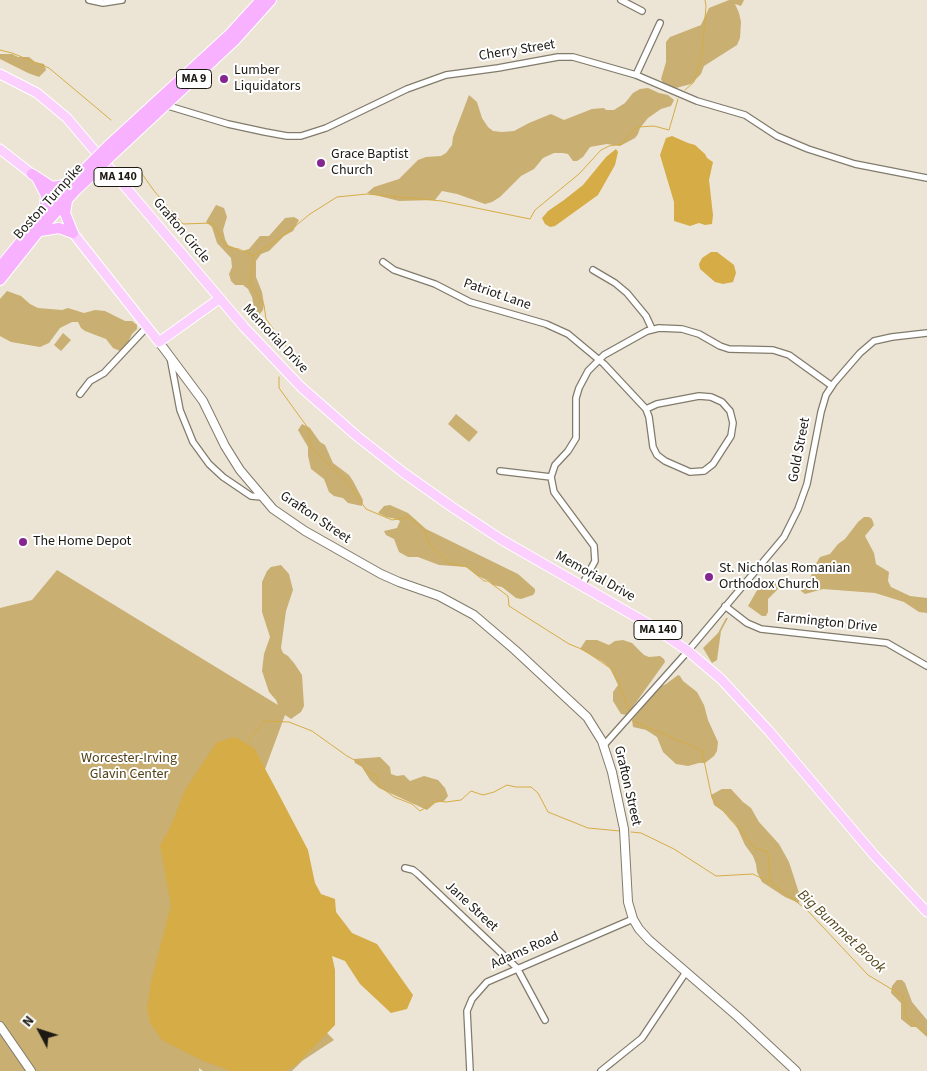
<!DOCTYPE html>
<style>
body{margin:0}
#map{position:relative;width:927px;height:1071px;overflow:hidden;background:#ece5d5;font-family:"Source Sans 3",sans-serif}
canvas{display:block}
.north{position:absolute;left:15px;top:1006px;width:50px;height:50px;-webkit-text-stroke:4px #fff;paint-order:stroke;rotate:310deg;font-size:14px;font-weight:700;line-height:20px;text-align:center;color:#1d1a14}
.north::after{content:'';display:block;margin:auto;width:18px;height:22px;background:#1d1a14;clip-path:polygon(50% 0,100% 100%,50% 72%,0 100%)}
</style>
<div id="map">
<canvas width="927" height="1071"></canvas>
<div class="north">N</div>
</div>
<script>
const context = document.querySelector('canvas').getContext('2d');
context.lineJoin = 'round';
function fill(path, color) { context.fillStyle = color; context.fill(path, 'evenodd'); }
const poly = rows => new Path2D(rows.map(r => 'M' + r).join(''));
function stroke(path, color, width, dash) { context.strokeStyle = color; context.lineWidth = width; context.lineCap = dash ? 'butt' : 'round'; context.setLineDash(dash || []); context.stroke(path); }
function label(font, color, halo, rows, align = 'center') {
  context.font = font + ' "Source Sans 3",sans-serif'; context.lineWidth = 4; context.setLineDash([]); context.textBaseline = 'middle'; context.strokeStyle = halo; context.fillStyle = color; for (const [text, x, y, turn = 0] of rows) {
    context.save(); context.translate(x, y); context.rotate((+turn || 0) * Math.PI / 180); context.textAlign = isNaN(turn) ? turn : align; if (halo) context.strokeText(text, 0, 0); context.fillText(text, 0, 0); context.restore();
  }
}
const green = poly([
 [729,0,744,0,741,6,735,4,739,13,741,22,740,38,737,45,704,66,701,74,691,84,672,89,663,83,661,79,666,62,666,42,670,37,701,25,709,8],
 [0,54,12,54,18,57,29,57,35,62,44,64,46,70,39,77,28,73,0,59],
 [648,88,659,93,668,95,674,100,671,106,661,109,648,118,640,128,638,134,635,138,620,146,607,144,590,147,583,157,577,161,573,161,568,154,563,153,554,153,543,158,534,169,521,176,500,197,492,202,485,204,457,194,442,191,435,200,399,201,367,193,374,187,399,179,418,160,426,157,441,156,446,153,452,145,453,137,469,95,477,102,482,118,488,127,493,131,502,132,514,131,529,123,551,114,564,120,592,109,604,108,606,110,614,110,625,103,633,93,640,89],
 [216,205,224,208,227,217,223,230,225,239,228,245,242,251,249,249,260,236,269,236,285,218,294,217,299,220,293,231,284,236,269,251,261,254,256,261,256,277,262,292,264,304,263,310,259,315,255,311,252,297,248,289,243,285,235,285,231,281,229,274,232,267,231,258,217,243,212,227,206,222],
 [7,291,21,296,30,304,38,308,62,310,68,308,84,313,95,310,105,311,125,321,132,321,137,325,137,329,132,334,125,349,120,351,113,348,106,339,85,331,81,328,78,322,72,322,60,328,49,343,40,347,11,342,0,336,0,299],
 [63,333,71,340,61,351,54,345],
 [456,414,478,432,469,442,448,424],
 [302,424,310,428,320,442,325,445,333,463,349,475,353,481,363,500,362,506,348,503,343,498,334,496,329,492,324,479,311,469,308,456,308,447,298,430],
 [390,505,408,513,426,529,518,574,535,589,535,592,533,595,521,599,516,598,502,587,493,585,489,581,478,576,466,567,439,565,418,557,408,557,399,552,394,539,386,535,384,531,397,528,400,521,396,519,386,517,378,513,384,506],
 [864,517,869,517,872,519,874,525,865,536,874,553,876,564,889,572,888,581,891,587,910,596,927,598,927,613,919,612,904,602,875,593,823,589,805,594,801,591,801,588,810,579,814,567,820,557,830,554,838,544,845,539,858,522],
 [281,565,289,574,293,590,286,611,281,648,283,653,288,656,294,663,302,675,304,706,301,712,291,719,285,715,211,916,334,1040,302,1061,292,1071,203,1071,199,1068,199,1071,0,1071,0,608,32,600,57,570,278,705,276,700,269,692,262,671,264,654,270,637,262,612,262,582,267,571,271,567],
 [763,580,769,580,778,585,778,589,768,599,768,612,766,616,762,616,748,606],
 [726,618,728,618,721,631,717,660,712,663,703,648,718,633],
 [586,640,597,640,609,645,615,641,623,640,632,643,644,655,649,657,660,656,664,659,665,662,627,715,621,714,613,701,613,692,618,685,610,668,603,662,580,649],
 [678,675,680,676,683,681,697,692,704,705,708,720,718,742,717,751,714,756,705,763,699,763,688,766,676,764,663,752,657,737,646,730,633,727,632,720,660,687,666,684],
 [380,757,390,767,391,774,397,776,404,775,410,781,424,776,438,780,445,788,448,796,444,801,435,803,427,810,379,788,370,780,362,767,355,763,354,759],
 [722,789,731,789,743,802,751,808,759,822,779,844,789,862,800,896,799,903,785,897,762,882,757,872,756,864,753,856,745,845,736,825,724,812,714,805,711,795],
 [897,980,902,980,905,983,912,1002,927,1020,927,1037,916,1027,911,1027,901,1019,901,1003,891,993,892,986]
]);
const water = poly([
 [672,136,688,143,695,145,705,154,707,158,713,162,709,180,713,215,712,224,705,225,699,223,690,226,674,221,674,202,660,155,666,138],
 [616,149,618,152,615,165,598,195,555,226,550,227,545,224,542,218,548,211,564,200,583,185,606,157],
 [711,252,717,252,734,265,736,273,733,282,723,284,715,282,700,269,699,264,702,258],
 [235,737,254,748,277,791,308,850,315,883,321,894,335,899,336,912,352,933,377,944,413,995,407,1009,391,1013,360,984,345,961,332,956,335,970,335,1025,296,1065,285,1071,231,1071,201,1060,162,1040,150,1023,147,1008,151,982,171,905,160,845,170,828,185,790,217,742]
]);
const stream = poly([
 [0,50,12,53,49,68,111,120],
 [685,90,694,82,702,55,706,6,705,0],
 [137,167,155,192,183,224,212,223,227,247,239,249,253,256,250,283,264,305,266,319,293,356],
 [253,256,288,232,310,214,337,197,367,194,442,201,530,219,535,210,579,174,601,150,609,146,622,144,631,132,638,127,654,126,669,130,678,99],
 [279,377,279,388,308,428,311,448,346,480,366,509,392,520,409,517,425,531,430,545,449,563,467,567,484,581,488,581,508,596,509,606,569,644,584,650,610,668,618,680,629,711],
 [633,721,694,747,702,751,712,798,755,848,768,852,770,882,806,909,868,975,903,996,906,1017,927,1035],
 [245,744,265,721,289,722,312,731,347,756,360,763,366,771,376,775,378,785,394,797,412,804,420,811,437,801,446,802,461,800,471,791,483,795,494,792,507,785,516,787,531,787,538,793,548,812,588,828,620,831],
 [631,832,641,833,674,849,716,876,753,874,769,882]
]);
const street = poly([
 [89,0,103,3,122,0],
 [621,0,642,11],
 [636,75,660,23],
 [165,105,228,124,265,132,287,136,301,136,326,128,407,89,446,75,498,68,558,57,573,57,636,75,697,101,745,115,777,136,808,149,855,164,927,178],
 [383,262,394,270,435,284,470,302,546,324,568,334,604,364,646,409,649,417,653,447,657,455,665,461,690,472,704,471,713,464,731,436,733,423,730,411,722,402,711,397,699,396,657,404,646,409],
 [593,270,615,283,627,293,646,316,652,329],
 [170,357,180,410,193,442,209,464,223,477,251,496,262,497],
 [80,394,90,381,104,373,147,327],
 [500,471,551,477],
 [582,585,595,561,594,546,554,492,551,477,555,465,568,451,576,438,576,398,579,388,588,371,604,355,647,331,659,328,682,329,699,334,720,346,729,349,773,350,789,355,832,386],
 [725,606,747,623,761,629,887,643,927,666],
 [604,745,688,651,784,537,798,509,807,484,821,412,826,395,834,383,860,353,874,341,892,337,927,333],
 [405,868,413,870,418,874,517,968,545,1020],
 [470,1071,467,1011,472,999,487,982,633,919],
 [601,1071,642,1038,686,972]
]);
const secondary = poly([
 [159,342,203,401,225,446,240,470,273,509,305,531,381,574,399,582,439,596,474,615,515,650,587,717,602,741,612,772,624,829,628,902,633,919,639,929,649,940,737,1016,796,1071],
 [0,1026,31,1071]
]);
const primary = poly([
 [0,74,37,93,67,118,244,327,301,387,358,437,404,473,452,507,502,540,652,626,688,651,721,679,769,731,874,855,927,912],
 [0,149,32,174],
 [73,233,159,342,219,299]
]);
const highway = poly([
 [108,146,229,35,261,0],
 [112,155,236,39,271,0],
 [32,174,52,187,64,185,71,182],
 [38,180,46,195,44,213],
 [67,201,65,213,73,233],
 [40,231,59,228,73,233],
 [0,267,49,207,89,165],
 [0,280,39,231,76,190,96,171]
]);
const highwayBridge = poly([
 [89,165,108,146],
 [96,171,112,155]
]);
const markers = [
 [224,79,5,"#85258f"],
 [321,163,5,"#85258f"],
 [23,542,5,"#85258f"],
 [709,577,5,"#85258f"]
];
const shields = [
 [194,79,35],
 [118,177,48],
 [658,630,48]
];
const shieldNames = [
 ["MA 9",194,79],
 ["MA 140",118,177],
 ["MA 140",658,630]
];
const streetNames = [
 ["Cherry Street",517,51,-9],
 ["Boston Turnpike",49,202,-48],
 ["Grafton Circle",181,231,50],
 ["Patriot Lane",497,295,19],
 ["Memorial Drive",275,339,47],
 ["Gold Street",800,450,-79],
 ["Grafton Street",315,518,34],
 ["Memorial Drive",595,577,29],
 ["Farmington Drive",827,623,6],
 ["Grafton Street",627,786,77],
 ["Jane Street",471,907,43],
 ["Adams Road",525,951,-24]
];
const poiNames = [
 ["Lumber",234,71],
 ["Liquidators",234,87],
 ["Grace Baptist",331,155],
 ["Church",331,171],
 ["The Home Depot",33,542],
 ["St. Nicholas Romanian",719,569],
 ["Orthodox Church",719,585]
];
const parkNames = [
 ["Worcester-Irving",129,759],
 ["Glavin Center",129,775]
];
const waterNames = [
 ["Big Bummet Brook",841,932,43]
];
fill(green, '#c9af72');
fill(water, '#d5ac45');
stroke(stream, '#d5ac45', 1);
stroke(street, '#817b6c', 8);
stroke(secondary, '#817b6c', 10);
stroke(primary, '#fff', 11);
stroke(highway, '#fff', 12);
stroke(street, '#fff', 5.5);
stroke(secondary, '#fff', 8);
stroke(primary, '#fbd0fe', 9);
stroke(highway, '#f8b1fe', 10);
stroke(highwayBridge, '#fff', 12, []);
stroke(highwayBridge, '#f8b1fe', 10);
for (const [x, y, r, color] of markers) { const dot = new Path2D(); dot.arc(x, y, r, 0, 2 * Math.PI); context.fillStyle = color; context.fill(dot); stroke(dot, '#fff', 2); }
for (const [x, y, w] of shields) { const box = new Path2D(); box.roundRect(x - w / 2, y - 9.5, w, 19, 4); context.fillStyle = '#fff'; context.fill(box); stroke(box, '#1d1a14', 1); }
label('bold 12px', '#1d1a14', null, shieldNames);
label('14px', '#1d1a14', '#fff', streetNames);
label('14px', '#1d1a14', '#fff', poiNames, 'left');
label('14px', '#514016', '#fff', parkNames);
label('italic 15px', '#58471d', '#fff', waterNames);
</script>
